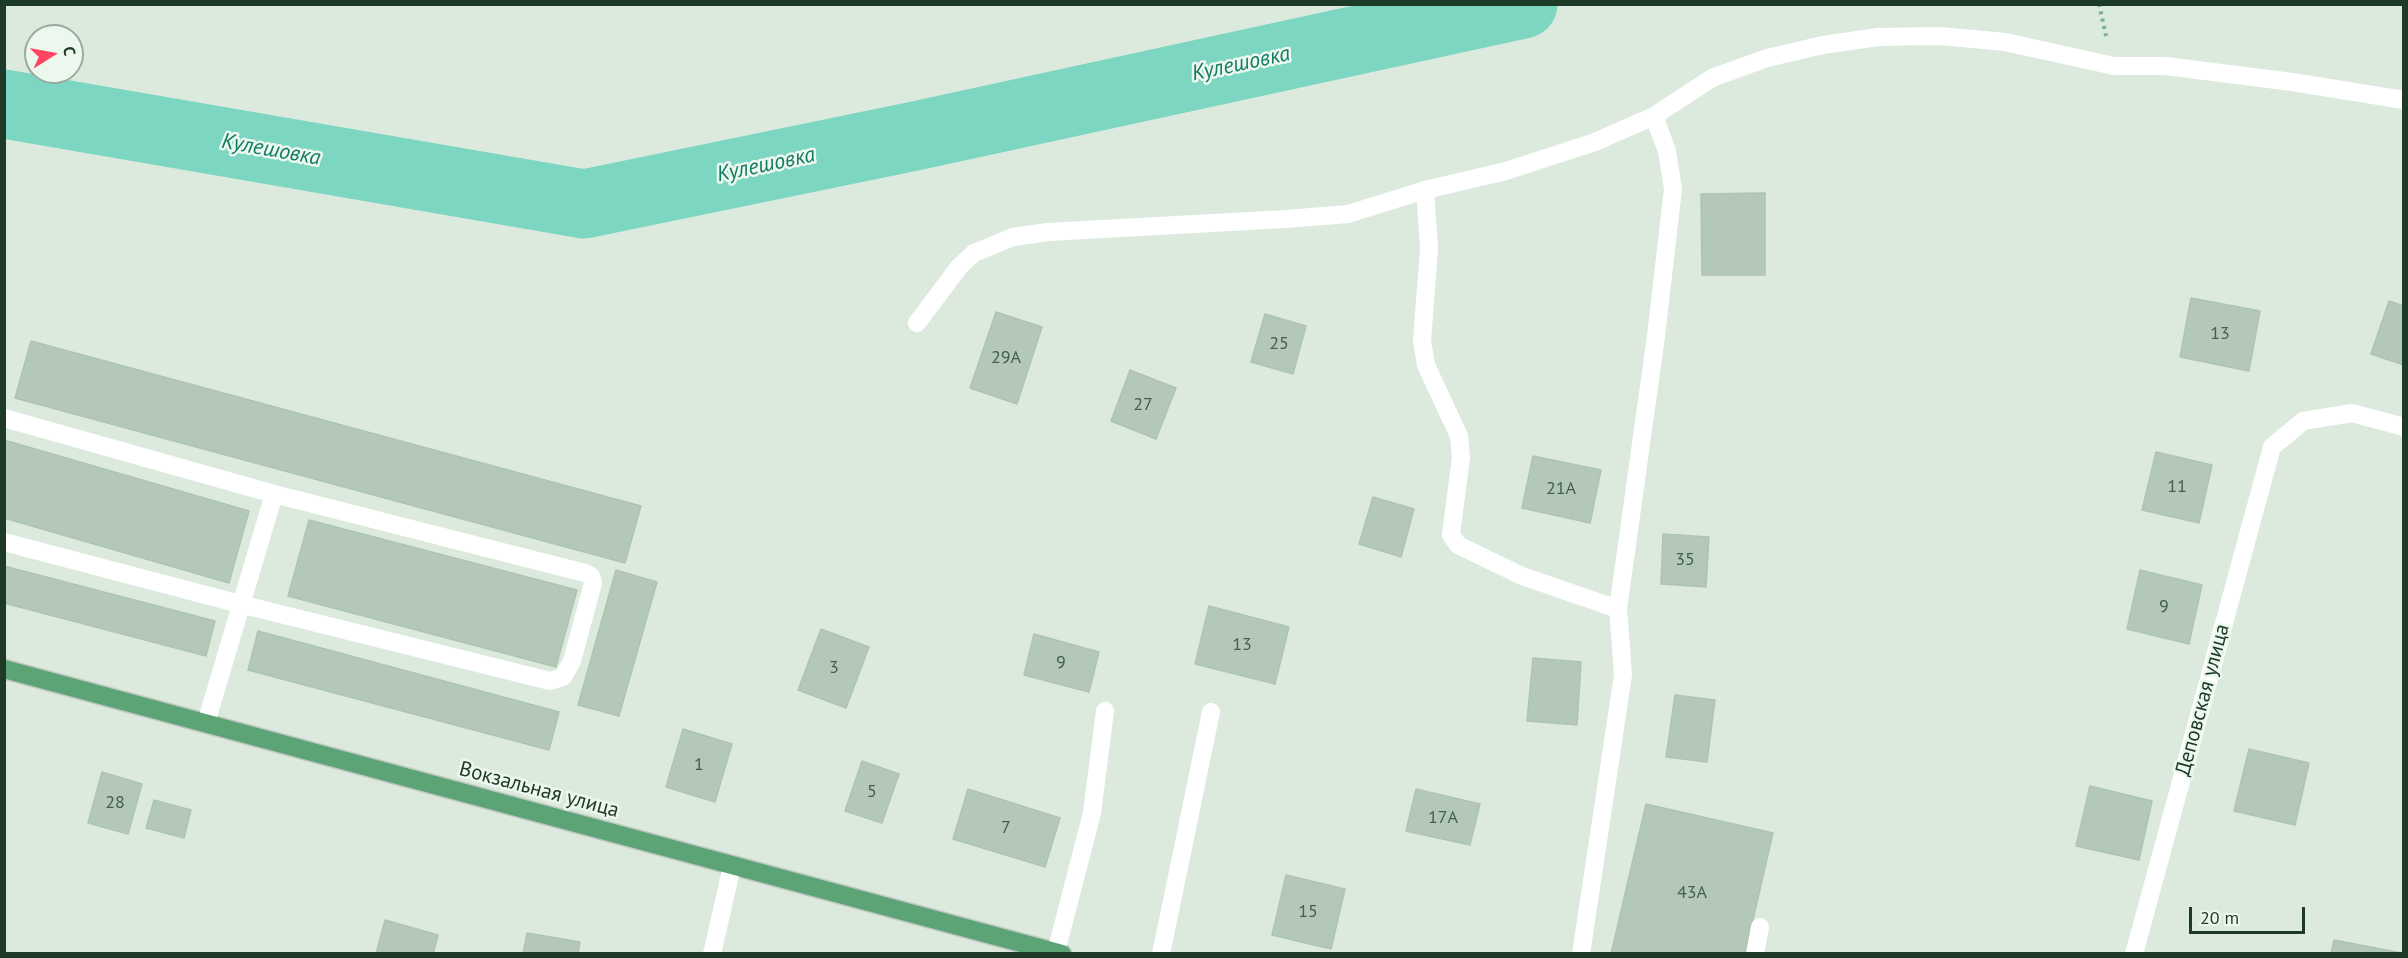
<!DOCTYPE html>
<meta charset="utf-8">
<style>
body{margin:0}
#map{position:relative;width:2408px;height:958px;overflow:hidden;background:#dceade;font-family:"PT Sans",sans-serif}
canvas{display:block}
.frame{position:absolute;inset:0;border:6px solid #1d3a27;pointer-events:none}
.north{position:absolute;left:24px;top:24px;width:60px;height:60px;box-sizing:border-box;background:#ecf7ee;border:2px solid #99ab9e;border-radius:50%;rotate:79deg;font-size:16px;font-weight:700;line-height:24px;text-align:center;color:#1d3a27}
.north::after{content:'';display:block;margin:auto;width:21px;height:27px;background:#ff455f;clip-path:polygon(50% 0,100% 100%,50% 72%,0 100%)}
.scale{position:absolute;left:2189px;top:907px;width:116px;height:27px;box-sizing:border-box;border:3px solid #1d3a27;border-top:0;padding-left:8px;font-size:18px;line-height:21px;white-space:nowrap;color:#1d3a27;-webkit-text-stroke:4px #ecf7ee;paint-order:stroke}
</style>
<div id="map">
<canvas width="2408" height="958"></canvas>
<div class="frame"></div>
<div class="north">С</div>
<div class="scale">20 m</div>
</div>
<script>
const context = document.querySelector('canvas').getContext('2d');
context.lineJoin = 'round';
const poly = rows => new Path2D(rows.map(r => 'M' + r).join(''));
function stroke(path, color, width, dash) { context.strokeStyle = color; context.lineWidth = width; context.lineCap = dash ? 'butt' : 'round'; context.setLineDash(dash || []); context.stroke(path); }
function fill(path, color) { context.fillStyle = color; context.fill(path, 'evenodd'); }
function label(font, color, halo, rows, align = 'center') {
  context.font = font + ' "PT Sans",sans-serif'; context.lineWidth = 5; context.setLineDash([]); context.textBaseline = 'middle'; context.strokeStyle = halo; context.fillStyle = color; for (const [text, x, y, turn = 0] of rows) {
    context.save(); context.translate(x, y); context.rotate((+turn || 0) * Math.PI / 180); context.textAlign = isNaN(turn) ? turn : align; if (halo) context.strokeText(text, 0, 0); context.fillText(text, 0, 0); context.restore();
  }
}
const river = poly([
 [4,104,584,204,915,136,1523,4]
]);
const building = poly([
 [1765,193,1765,275,1702,275,1701,194,1765,193],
 [2191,298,2260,311,2249,371,2180,357,2191,298],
 [2389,301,2404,306,2404,365,2371,354,2389,301],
 [996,312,1042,327,1017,404,970,388,996,312],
 [1265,314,1306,326,1293,374,1251,362,1265,314],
 [31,341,641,506,625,563,15,398,31,341],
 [1130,370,1176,388,1156,439,1111,421,1130,370],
 [4,440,249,511,229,583,4,518,4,440],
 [2156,452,2212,465,2199,523,2142,510,2156,452],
 [1533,456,1601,470,1590,523,1522,508,1533,456],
 [1373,497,1414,509,1401,557,1359,544,1373,497],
 [309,520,577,590,556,667,288,596,309,520],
 [1663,534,1709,537,1706,587,1661,584,1663,534],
 [4,566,215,621,206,656,4,603,4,566],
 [616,570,657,582,619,716,578,705,616,570],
 [2140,570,2202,585,2189,644,2127,629,2140,570],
 [1209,606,1289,627,1275,684,1195,664,1209,606],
 [821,629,869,647,846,708,798,690,821,629],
 [258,631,559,712,549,750,248,670,258,631],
 [1034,634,1099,652,1089,692,1024,675,1034,634],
 [1533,658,1581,662,1577,725,1527,721,1533,658],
 [1675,695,1715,700,1707,762,1666,757,1675,695],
 [683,729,732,744,715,802,666,787,683,729],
 [2249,749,2309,763,2295,825,2234,811,2249,749],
 [862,761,899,774,882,823,845,811,862,761],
 [102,772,142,784,128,834,88,823,102,772],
 [2090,786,2152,801,2139,860,2076,846,2090,786],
 [968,789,1060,818,1045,867,953,839,968,789],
 [1416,789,1480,804,1470,845,1406,831,1416,789],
 [154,800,191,810,184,838,146,828,154,800],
 [1646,804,1773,833,1745,954,1611,954,1646,804],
 [1286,875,1345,889,1331,949,1272,935,1286,875],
 [385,920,438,935,433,954,376,954,385,920],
 [527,933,580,942,578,954,523,954,527,933],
 [2334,940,2402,953,2402,954,2331,954,2334,940]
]);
const path = poly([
 [2099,4,2106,36]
]);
const lane = poly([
 [1425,190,1429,248,1422,341,1426,365,1459,436,1461,457,1451,535,1458,545,1522,576,1618,609],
 [917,323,959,267,974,253,1013,237,1048,232,1286,219,1348,214,1425,190,1506,171,1595,142,1654,116,1712,78,1767,58,1823,45,1878,37,1940,36,2005,42,2114,66,2166,66,2292,82,2404,100],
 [4,418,274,494,585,573,591,576,593,583,572,661,563,677,550,681,240,604,4,542],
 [206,723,274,494],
 [1056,952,1092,813,1105,711],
 [1161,954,1211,712],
 [1581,954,1623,675,1618,609,1656,336,1673,189,1667,151,1654,116],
 [1755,954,1760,927]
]);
const street = poly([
 [712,954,732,866],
 [2134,954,2272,447,2303,421,2352,413,2404,427]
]);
const primary = poly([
 [4,669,1062,954]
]);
const numberNames = [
 ["13",2220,334],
 ["25",1279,344],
 ["29А",1006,358],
 ["27",1143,405],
 ["11",2177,487],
 ["21А",1561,489],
 ["35",1685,560],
 ["9",2164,607],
 ["13",1242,645],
 ["9",1061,663],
 ["3",834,668],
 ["1",699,765],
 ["5",872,792],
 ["28",115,803],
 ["17А",1443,818],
 ["7",1006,828],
 ["43А",1692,893],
 ["15",1308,912]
];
const streetNames = [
 ["Деповская улица",2203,700,-75],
 ["Вокзальная улица",539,790,15]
];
const waterNames = [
 ["Кулешовка",1241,64,-12],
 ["Кулешовка",271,150,10],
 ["Кулешовка",766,165,-12]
];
stroke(river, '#7dd6c2', 69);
fill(building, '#b4c8b9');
stroke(building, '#aec4b2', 1.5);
stroke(primary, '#c0c8c3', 21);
stroke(path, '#79b18a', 4, [3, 4.5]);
stroke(lane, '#fff', 18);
stroke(street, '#fff', 18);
stroke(primary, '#5ca476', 18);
label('18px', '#435e4c', null, numberNames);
label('21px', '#1d3a27', '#ecf7ee', streetNames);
label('italic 22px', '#127b64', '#ecf7ee', waterNames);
</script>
